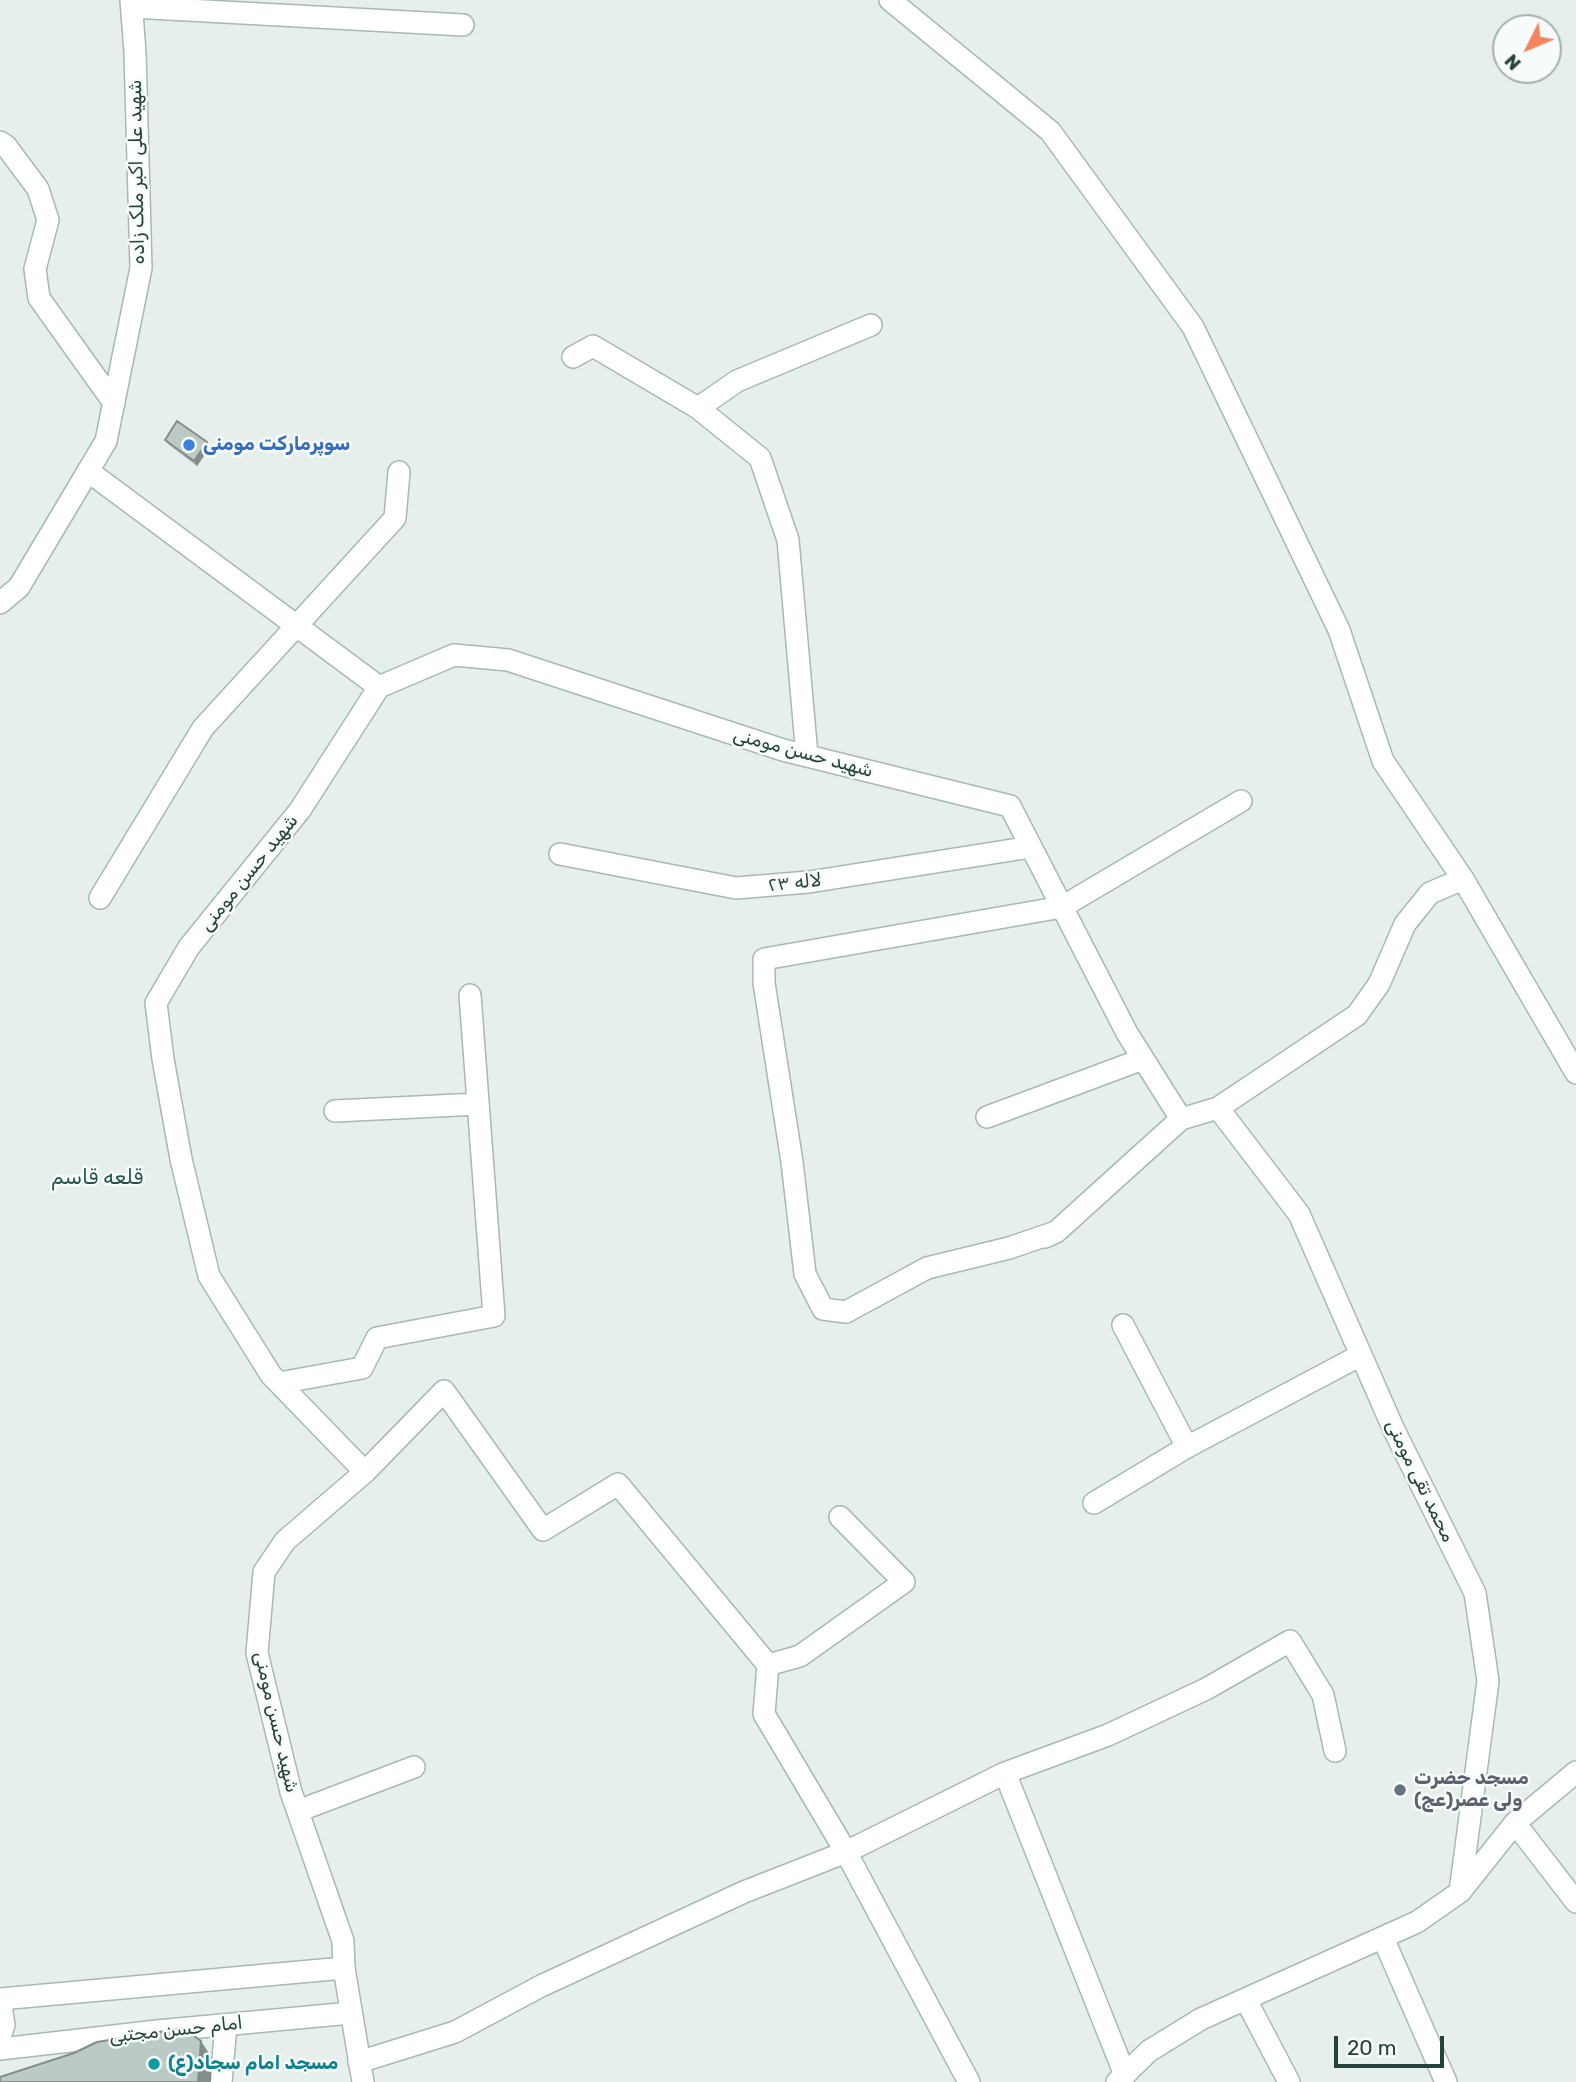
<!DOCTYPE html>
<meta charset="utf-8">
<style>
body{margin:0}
#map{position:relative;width:1576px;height:2082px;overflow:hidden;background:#e6efeb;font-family:Rubik,sans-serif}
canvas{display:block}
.north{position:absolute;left:1492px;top:14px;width:70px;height:70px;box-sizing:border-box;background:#f7fbf9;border:2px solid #a3b1ad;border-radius:50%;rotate:227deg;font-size:19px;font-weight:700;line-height:28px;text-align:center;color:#24423a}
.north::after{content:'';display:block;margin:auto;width:24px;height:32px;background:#f4845f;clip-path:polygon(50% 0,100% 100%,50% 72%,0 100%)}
.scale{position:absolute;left:1334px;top:2036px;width:110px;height:32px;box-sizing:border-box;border:4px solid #24423a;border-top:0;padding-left:9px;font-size:21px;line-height:24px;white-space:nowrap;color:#24423a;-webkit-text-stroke:5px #f7fbf9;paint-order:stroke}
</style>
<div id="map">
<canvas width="1576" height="2082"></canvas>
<div class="north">N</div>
<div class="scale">20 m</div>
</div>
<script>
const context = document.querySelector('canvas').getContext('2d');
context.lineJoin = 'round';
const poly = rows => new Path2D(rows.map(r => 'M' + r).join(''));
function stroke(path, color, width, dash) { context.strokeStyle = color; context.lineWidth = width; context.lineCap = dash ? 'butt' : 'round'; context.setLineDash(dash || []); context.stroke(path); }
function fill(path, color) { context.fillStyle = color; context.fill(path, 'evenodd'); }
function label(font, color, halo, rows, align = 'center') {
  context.font = font + ' Rubik,"Noto Naskh Arabic",sans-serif'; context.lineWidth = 5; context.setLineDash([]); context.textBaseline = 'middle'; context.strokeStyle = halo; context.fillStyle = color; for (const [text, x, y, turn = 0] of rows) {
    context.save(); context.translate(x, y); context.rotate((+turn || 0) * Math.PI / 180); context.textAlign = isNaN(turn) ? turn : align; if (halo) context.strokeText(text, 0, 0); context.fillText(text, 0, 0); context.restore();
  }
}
const minor = poly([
 [890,0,1050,131,1193,327,1339,630,1383,761,1463,879,1576,1073],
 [132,7,463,25],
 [0,142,6,146,38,189,48,220,35,269,39,298,114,403],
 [573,357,593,346,698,408],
 [88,471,379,687],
 [807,756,788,540,760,458,698,408,737,381,871,325],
 [560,854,736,888,809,882,1031,847],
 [100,898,203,728,395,518,399,472],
 [1218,1108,1299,1214,1394,1430,1475,1593,1488,1681,1460,1892],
 [335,1111,478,1104],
 [987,1117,1143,1059],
 [1056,1232,1009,1248,927,1268,846,1312,823,1309,805,1274,792,1162,764,983,764,959,1062,907,1241,801],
 [1045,1237,1056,1232,1181,1119,1218,1108,1357,1015,1379,984,1405,924,1430,893,1463,879],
 [1123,1325,1187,1447],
 [279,1383,362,1368,377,1338,494,1316,470,995],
 [365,1472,444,1391,543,1530,618,1484,768,1665,764,1714,846,1852,969,2082],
 [1094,1503,1187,1447,1361,1355],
 [768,1665,800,1656,904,1582,840,1517],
 [1005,1773,1125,2075],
 [298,1811,414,1767],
 [1515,1823,1576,1902],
 [1383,1938,1446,2082],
 [344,1968,343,1941,291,1792,257,1653,264,1572,285,1541,365,1472,271,1375,209,1276,181,1159,163,1059,156,1003,189,947,300,810,379,687,454,655,508,660,783,750,1010,806,1127,1033,1181,1119],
 [1246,2000,1289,2082],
 [359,2062,455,2032,541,1986,744,1892,846,1852,1005,1773,1108,1735,1206,1689,1290,1641,1323,1695,1335,1751],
 [221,2082,226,2025]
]);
const tertiary = poly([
 [0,603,19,587,106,441,141,268,135,52,131,0],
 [0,2037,4,2025,0,1999,344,1968,363,2082],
 [0,2049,157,2031,351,2013],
 [1117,2082,1149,2051,1201,2019,1417,1922,1460,1892,1515,1823,1576,1772]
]);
const wall = poly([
 [165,440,210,447,197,466,168,444]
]);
const shadedWall = poly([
 [207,442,210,447,197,466,194,461],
 [201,2041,212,2058,211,2082,198,2082]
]);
const building = poly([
 [177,421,207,442,194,461,165,440,177,421],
 [183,2028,201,2041,198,2082,0,2082,0,2077,74,2053,97,2042,183,2028]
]);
const markers = [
 [189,445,7,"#3f7fe0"],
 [1400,1790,7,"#6b7280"],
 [154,2064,7,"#0f9aa8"]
];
const streetNames = [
 ["شهید علی اکبر ملک زاده",137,172,-91],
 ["شهید حسن مومنی",803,753,15],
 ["شهید حسن مومنی",249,873,-51],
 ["لاله ۲۳",795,883,-6],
 ["محمد تقی مومنی",1420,1481,64],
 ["شهید حسن مومنی",276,1722,77],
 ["امام حسن مجتبی",176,2030,-6]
];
const shopNames = [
 ["سوپرمارکت مومنی",203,445]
];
const worshipNames = [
 ["مسجد حضرت",1414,1779],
 ["ولی عصر(عج)",1414,1801]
];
const cultureNames = [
 ["مسجد امام سجاد(ع)",168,2064]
];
const neighbourhoodNames = [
 ["قلعه قاسم",97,1178]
];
stroke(minor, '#a8b8b2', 24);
stroke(tertiary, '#a8b8b2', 24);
stroke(minor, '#fff', 21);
stroke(tertiary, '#fff', 21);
fill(wall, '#a1aea9');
fill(shadedWall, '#838d89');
fill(building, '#bbcac4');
stroke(building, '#838d89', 2);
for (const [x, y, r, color] of markers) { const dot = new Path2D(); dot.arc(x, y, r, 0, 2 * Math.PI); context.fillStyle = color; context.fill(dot); stroke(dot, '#f7fbf9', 2.5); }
label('19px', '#24423a', '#f7fbf9', streetNames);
label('bold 19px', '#366cbe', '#f7fbf9', shopNames, 'left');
label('bold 19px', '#5b616d', '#f7fbf9', worshipNames, 'left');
label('bold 19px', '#0d838f', '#f7fbf9', cultureNames, 'left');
label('21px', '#1f5548', '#f7fbf9', neighbourhoodNames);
</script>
